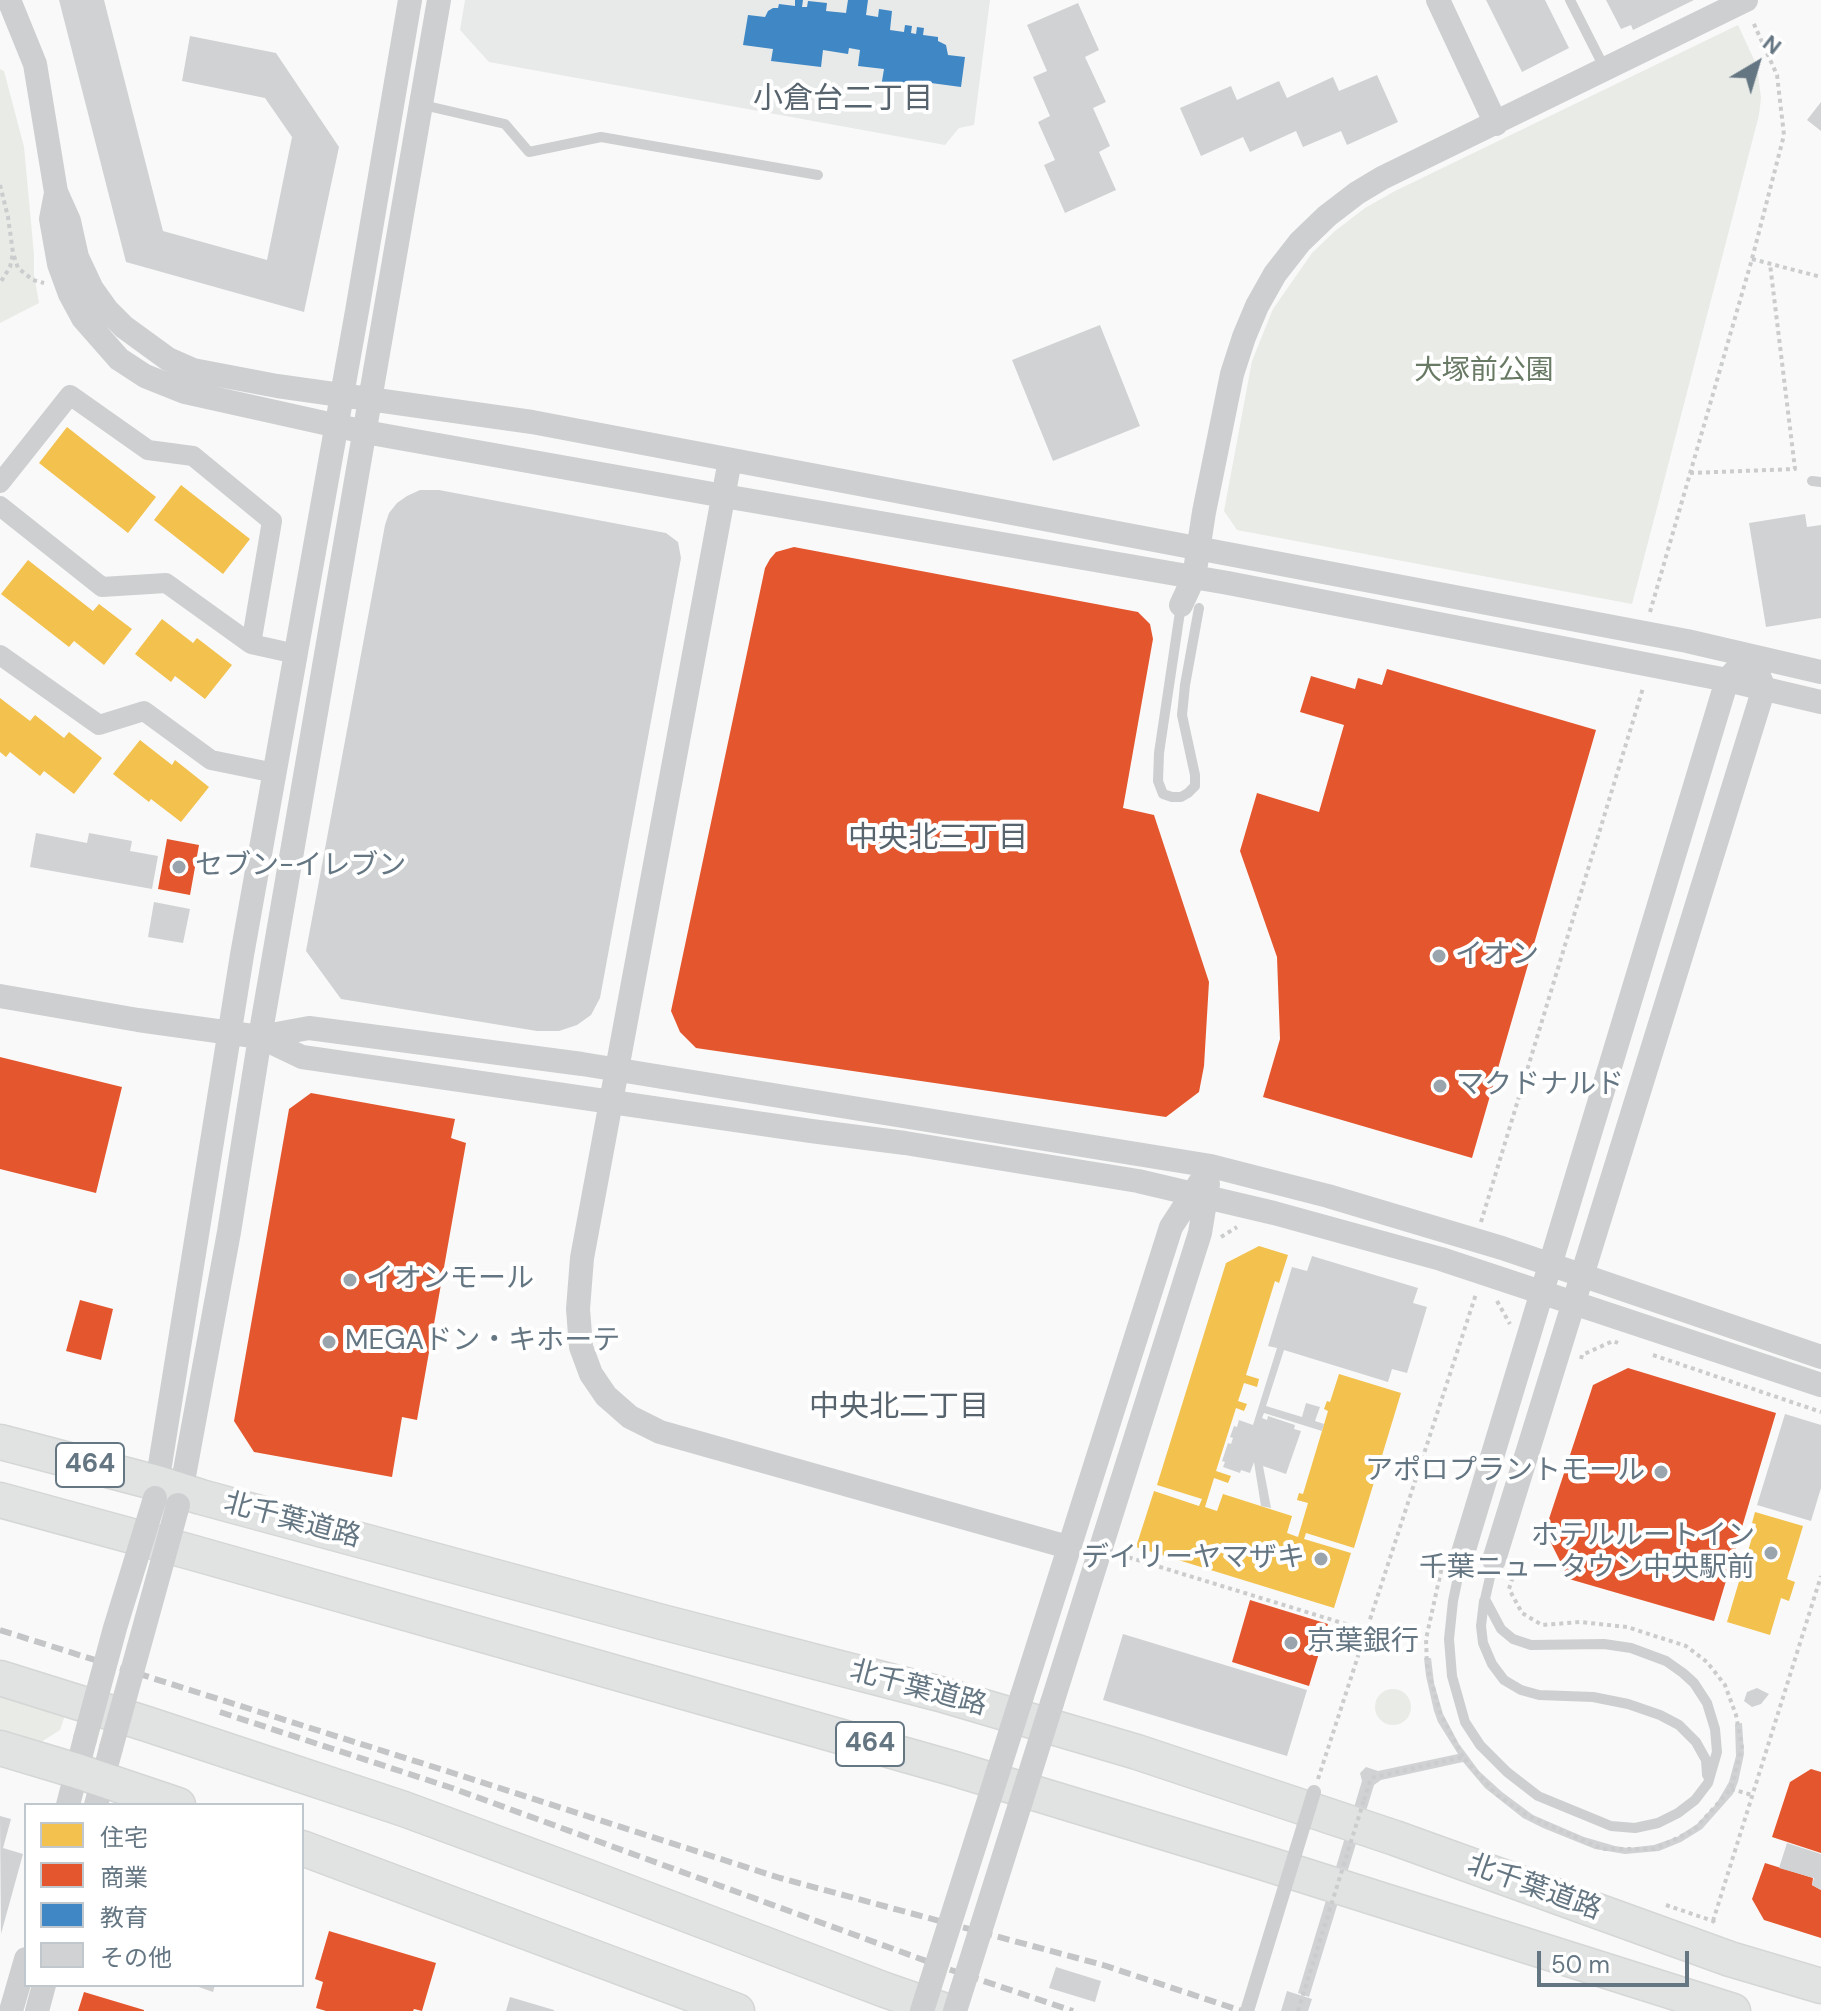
<!DOCTYPE html>
<meta charset="utf-8">
<style>
body{margin:0}
#map{position:relative;width:1821px;height:2011px;overflow:hidden;background:#f9f9f9;font-family:"DM Sans","Noto Sans JP",sans-serif}
canvas{display:block}
.legend{position:absolute;left:24px;top:1803px;width:280px;height:184px;box-sizing:border-box;background:#fff;border:2px solid #c1c8cd;margin:0;padding:10px 14px;list-style:none;font-size:24px;color:#657683}
.legend li{display:flex;align-items:center;gap:16px;height:40px}
.legend b{width:40px;border:2px solid #c1c8cd}
.north{position:absolute;left:1717px;top:24px;width:80px;height:80px;-webkit-text-stroke:6px #fff;paint-order:stroke;rotate:38deg;font-size:22px;font-weight:700;line-height:32px;text-align:center;color:#657683}
.north::after{content:'';display:block;margin:auto;width:28px;height:36px;background:#657683;clip-path:polygon(50% 0,100% 100%,50% 72%,0 100%)}
.scale{position:absolute;left:1537px;top:1951px;width:152px;height:36px;box-sizing:border-box;border:4px solid #657683;border-top:0;padding-left:10px;font-size:24px;line-height:28px;white-space:nowrap;color:#657683;-webkit-text-stroke:6px #fff;paint-order:stroke}
</style>
<div id="map">
<canvas width="1821" height="2011"></canvas>
<ul class="legend">
<li><b style="height:22px;background:#f2c14e"></b>住宅</li>
<li><b style="height:22px;background:#e4572e"></b>商業</li>
<li><b style="height:22px;background:#3f88c5"></b>教育</li>
<li><b style="height:22px;background:#d0d2d3"></b>その他</li>
</ul>
<div class="north">N</div>
<div class="scale">50 m</div>
</div>
<script>
const context = document.querySelector('canvas').getContext('2d');
context.lineJoin = 'round';
function fill(path, color) { context.fillStyle = color; context.fill(path, 'evenodd'); }
const poly = rows => new Path2D(rows.map(r => 'M' + r).join(''));
function stroke(path, color, width, dash) { context.strokeStyle = color; context.lineWidth = width; context.lineCap = dash ? 'butt' : 'round'; context.setLineDash(dash || []); context.stroke(path); }
function label(font, color, halo, rows, align = 'center') {
  context.font = font + ' "DM Sans","Noto Sans JP",sans-serif'; context.lineWidth = 8; context.setLineDash([]); context.textBaseline = 'middle'; context.strokeStyle = halo; context.fillStyle = color; for (const [text, x, y, turn = 0] of rows) {
    context.save(); context.translate(x, y); context.rotate((+turn || 0) * Math.PI / 180); context.textAlign = isNaN(turn) ? turn : align; if (halo) context.strokeText(text, 0, 0); context.fillText(text, 0, 0); context.restore();
  }
}
const built = poly([
 [465,0,990,0,974,125,959,128,945,145,489,62,460,30]
]);
const green = poly([
 [1738,25,1757,66,1761,98,1759,115,1632,604,1237,530,1224,511,1252,361,1273,309,1312,253,1335,231,1365,208,1395,191],
 [0,69,4,71,24,147,34,255,34,275,39,303,0,323],
 '1375 1707a18 18 0 1 1 36 0a18 18 0 1 1-36 0Z',
 [0,1696,65,1715,60,1730,38,1744,0,1732]
]);
const homes = poly([
 [67,427,156,497,128,533,39,463],
 [181,485,250,539,223,574,154,520],
 [28,560,93,611,99,604,132,629,104,665,74,641,69,647,1,594],
 [162,619,193,643,197,638,232,665,205,699,175,676,171,682,135,654],
 [0,698,30,721,35,715,64,738,69,732,102,758,74,794,44,771,40,776,10,752,6,757,0,752],
 [140,740,172,765,175,760,209,787,181,822,151,799,149,802,113,774],
 [1259,1246,1288,1255,1279,1283,1275,1281,1246,1375,1259,1379,1257,1387,1244,1383,1238,1401,1247,1404,1244,1411,1236,1408,1216,1471,1231,1476,1228,1483,1214,1478,1205,1507,1217,1511,1223,1494,1292,1516,1287,1533,1298,1537,1308,1503,1297,1500,1299,1493,1303,1494,1328,1411,1324,1409,1327,1401,1330,1402,1339,1374,1401,1393,1354,1548,1306,1533,1304,1539,1351,1553,1334,1608,1136,1547,1154,1491,1199,1506,1202,1499,1157,1485,1226,1263],
 [1755,1512,1803,1526,1787,1579,1795,1582,1789,1601,1781,1598,1770,1635,1727,1622,1756,1524,1752,1523]
]);
const shops = poly([
 [794,547,1138,612,1150,624,1153,639,1123,808,1154,815,1209,982,1204,1066,1199,1092,1166,1117,696,1048,680,1032,671,1011,765,568,770,559,776,552],
 [1387,669,1596,730,1472,1158,1263,1097,1280,1039,1277,957,1240,851,1257,793,1319,812,1344,725,1300,712,1311,676,1355,689,1358,678,1382,685],
 [167,839,199,845,190,895,158,889],
 [0,1057,122,1087,96,1193,0,1169],
 [311,1093,455,1119,451,1138,466,1143,417,1420,402,1417,392,1477,254,1452,234,1421,289,1109],
 [80,1300,113,1309,101,1360,66,1351],
 [1628,1368,1776,1413,1714,1621,1569,1579,1545,1531,1593,1385],
 [1250,1600,1328,1624,1309,1686,1232,1662],
 [1811,1769,1821,1772,1821,1853,1772,1837,1790,1782],
 [1765,1863,1813,1878,1812,1885,1821,1890,1821,1938,1764,1920,1752,1899],
 [329,1931,436,1963,422,2011,414,2009,413,2011,326,2011,316,2008,323,1982,315,1979],
 [84,1992,144,2010,144,2011,78,2011]
]);
const schools = poly([
 [795,0,803,0,802,7,807,7,808,1,827,3,826,11,846,13,848,0,868,0,866,15,878,17,879,9,892,11,890,30,904,32,905,25,912,26,911,33,916,34,917,27,924,28,923,35,938,37,938,41,946,45,948,55,965,57,961,87,931,83,930,93,881,87,884,69,858,66,860,50,849,48,848,54,823,50,821,67,771,61,773,49,743,45,748,15,765,17,768,11,773,8,778,8,779,4,795,6]
]);
const building = poly([
 [59,0,104,0,163,231,267,260,292,137,265,98,182,81,190,36,276,53,339,147,304,312,126,262],
 [1486,0,1545,0,1569,48,1522,72],
 [1606,0,1694,0,1633,30,1631,25,1621,29],
 [1078,3,1099,50,1085,57,1106,102,1093,108,1110,146,1099,152,1116,190,1065,213,1044,165,1055,160,1038,122,1050,116,1033,77,1047,71,1027,25],
 [1377,75,1398,122,1347,145,1341,131,1303,147,1296,131,1250,152,1243,137,1201,156,1180,108,1231,86,1237,100,1279,81,1287,98,1333,77,1339,91],
 [1821,102,1821,131,1807,120],
 [1100,325,1140,426,1053,461,1012,360],
 [420,490,439,490,666,533,678,542,681,558,600,998,591,1015,577,1025,559,1031,537,1031,341,999,306,951,385,525,389,513,397,503,407,496],
 [1805,514,1807,527,1821,525,1821,618,1766,627,1749,523],
 [36,833,87,843,89,833,132,841,130,851,158,856,152,889,30,867],
 [154,902,190,909,183,943,148,937],
 [1312,1256,1418,1288,1413,1303,1427,1307,1407,1373,1392,1369,1388,1382,1284,1350,1266,1406,1302,1417,1306,1403,1320,1407,1315,1421,1324,1424,1322,1431,1264,1413,1262,1418,1267,1420,1268,1416,1295,1425,1294,1429,1301,1431,1286,1474,1263,1466,1271,1508,1261,1506,1254,1462,1250,1473,1241,1470,1240,1473,1223,1467,1225,1462,1222,1461,1228,1443,1231,1444,1233,1438,1230,1437,1234,1426,1237,1427,1239,1420,1253,1425,1277,1348,1268,1346,1292,1267,1307,1271],
 [1785,1414,1821,1425,1821,1488,1811,1521,1757,1505],
 [1123,1634,1307,1690,1287,1756,1103,1700],
 [1424,1658,1431,1658,1434,1683,1443,1714,1459,1744,1479,1771,1502,1792,1533,1815,1584,1837,1615,1846,1628,1848,1654,1845,1677,1837,1697,1824,1716,1804,1729,1782,1736,1756,1735,1724,1742,1723,1744,1754,1738,1782,1733,1794,1702,1829,1681,1842,1659,1851,1625,1854,1595,1849,1543,1828,1523,1818,1485,1788,1463,1762,1381,1780,1374,1785,1309,1997,1298,1993,1362,1781,1360,1773,1366,1767,1378,1771,1458,1754,1438,1722,1434,1711,1426,1676],
 [1757,1688,1769,1694,1761,1704,1752,1707,1744,1701,1747,1692],
 [0,1816,11,1819,3,1848,23,1854,1,1934],
 [1787,1843,1821,1854,1821,1890,1812,1885,1814,1878,1779,1868],
 [1056,1967,1101,1981,1095,2002,1049,1988],
 [193,1985,215,1985,213,1992],
 [1287,1991,1312,1999,1308,2011,1281,2011],
 [510,1997,554,2010,554,2011,506,2011]
]);
const path = poly([
 [0,185,8,217,13,253,10,267,0,283],
 [14,256,18,268,33,280,44,283],
 [1752,259,1821,277],
 [1690,473,1795,469,1770,264],
 [1650,612,1752,259,1784,135,1777,75,1753,22],
 [1481,1222,1643,688],
 [1221,1237,1237,1227],
 [1497,1301,1510,1324],
 [1653,1355,1821,1412],
 [1581,1359,1582,1355,1613,1341,1618,1343],
 [1121,1555,1365,1630],
 [1443,1562,1426,1639,1427,1665,1440,1713,1463,1757],
 [1318,1779,1476,1294],
 [1731,1789,1752,1795],
 [1364,1800,1371,1778,1463,1757,1496,1794,1528,1816,1603,1849,1655,1849,1694,1830,1731,1789,1742,1747,1736,1715,1725,1685,1707,1662,1686,1646,1627,1627,1580,1622,1542,1625,1522,1613,1509,1589,1515,1570],
 [1666,1905,1713,1921,1717,1925],
 [1713,1921,1821,1576]
]);
const service = poly([
 [1570,0,1605,69],
 [423,105,505,124,529,152,601,137,818,175],
 [1812,481,1821,482],
 [1181,605,1159,753,1158,781,1163,794,1172,797,1181,797,1188,793,1195,786,1195,775,1182,715,1185,685,1199,608],
 [1463,1553,1453,1601,1449,1639,1452,1676,1465,1722,1480,1745,1507,1772,1538,1796,1611,1826,1635,1828,1658,1823,1678,1813,1695,1800,1708,1783,1717,1752,1715,1729,1707,1703,1694,1683,1683,1673,1666,1661,1631,1648,1604,1644,1531,1645,1513,1639,1501,1629,1485,1599,1494,1560],
 [1484,1601,1481,1626,1483,1643,1492,1664,1504,1680,1521,1690,1539,1695,1593,1697,1628,1704,1660,1715,1679,1725,1696,1742,1706,1760,1707,1775]
]);
const minor = poly([
 [0,483,70,395,148,450,193,456,272,521,251,644,166,583,102,587,0,506],
 [251,644,296,654],
 [0,655,99,725,144,711,211,760,275,773]
]);
const tertiary = poly([
 [9,0,35,64,56,192,69,221,77,257,92,289,107,310,124,327,168,359,193,370,277,386,532,422,1687,641,1821,672],
 [1438,0,1496,124],
 [56,193,51,219,59,264,70,294,83,318,119,359,145,376,185,392,365,432,724,496,1228,583,1727,680,1821,702],
 [730,460,582,1258,578,1309,581,1347,591,1374,606,1396,630,1417,660,1432,1068,1547],
 [1181,605,1194,577,1204,512,1232,374,1244,337,1257,306,1275,274,1300,242,1327,216,1357,193,1382,178,1746,0],
 [0,996,138,1020,260,1037,302,1057,811,1131,905,1143,1138,1181,1274,1213,1441,1259,1821,1385],
 [260,1037,309,1028,582,1064,1211,1166,1328,1196,1502,1248,1821,1357],
 [155,1496,242,955,357,311,410,0],
 [179,1503,229,1232,260,1037,439,0],
 [1463,1553,1727,680,1736,670],
 [1494,1560,1764,688,1758,674],
 [1022,1696,1171,1227,1201,1181],
 [1052,1703,1200,1233,1208,1184],
 [68,1805,85,1739],
 [96,1805,111,1748],
 [11,2011,26,1959],
 [37,2011,44,1985]
]);
const trunk = poly([
 [0,1442,157,1483,201,1497,662,1622,940,1694,1137,1752,1395,1838,1730,1959,1821,1986],
 [0,1500,194,1553,955,1769,1255,1860,1733,2011],
 [0,1678,147,1724,404,1809,588,1877,885,1990,946,2011],
 [0,1748,77,1771,178,1805],
 [302,1848,737,2011]
]);
const rail = poly([
 [0,1630,456,1774,780,1878,1103,1965,1242,2011],
 [220,1712,452,1788,951,1970,1073,2011]
]);
const pathBridge = poly([
 [1298,2011,1364,1800]
]);
const pedestrianBridge = poly([
 [1247,2011,1314,1792]
]);
const tertiaryBridge = poly([
 [85,1739,115,1628,155,1498],
 [111,1748,178,1505],
 [922,2011,1022,1696],
 [955,2011,1052,1703]
]);
const markers = [
 [179,867,8,"#99a4ac"],
 [1439,956,8,"#99a4ac"],
 [1440,1086,8,"#99a4ac"],
 [350,1280,8,"#99a4ac"],
 [329,1342,8,"#99a4ac"],
 [1661,1472,8,"#99a4ac"],
 [1771,1553,8,"#99a4ac"],
 [1321,1559,8,"#99a4ac"],
 [1291,1643,8,"#99a4ac"]
];
const shields = [
 [90,1465,68],
 [870,1744,68]
];
const shieldNames = [
 ["464",90,1465],
 ["464",870,1744]
];
const parkNames = [
 ["大塚前公園",1484,372]
];
const poiNames = [
 ["セブン-イレブン",195,867],
 ["イオン",1455,956],
 ["マクドナルド",1456,1086],
 ["イオンモール",366,1280],
 ["MEGAドン・キホーテ",345,1342],
 ["アポロプラントモール",1645,1472,"right"],
 ["ホテルルートイン",1755,1537,"right"],
 ["千葉ニュータウン中央駅前",1755,1569,"right"],
 ["デイリーヤマザキ",1305,1559,"right"],
 ["京葉銀行",1307,1643]
];
const streetNames = [
 ["北千葉道路",292,1521,15],
 ["北千葉道路",918,1689,15],
 ["北千葉道路",1534,1888,20]
];
const neighbourhoodNames = [
 ["小倉台二丁目",843,100],
 ["中央北三丁目",938,839],
 ["中央北二丁目",899,1408]
];
fill(built, '#e8e9e9');
fill(green, '#e8ebe6');
fill(homes, '#f2c14e');
fill(shops, '#e4572e');
fill(schools, '#3f88c5');
fill(building, '#d0d2d3');
stroke(trunk, '#d5d6d6', 37);
stroke(path, '#cbcccd', 4, [4, 4]);
stroke(service, '#cecfd0', 10);
stroke(minor, '#cecfd0', 20);
stroke(tertiary, '#cecfd0', 24);
stroke(trunk, '#e1e2e2', 34);
stroke(rail, '#c3c5c6', 6, [12, 6]);
stroke(pathBridge, '#cbcccd', 4, [4, 4]);
stroke(pedestrianBridge, '#cecfd0', 14);
stroke(tertiaryBridge, '#cecfd0', 24);
for (const [x, y, r, color] of markers) { const dot = new Path2D(); dot.arc(x, y, r, 0, 2 * Math.PI); context.fillStyle = color; context.fill(dot); stroke(dot, '#fff', 3); }
for (const [x, y, w] of shields) { const box = new Path2D(); box.roundRect(x - w / 2, y - 22, w, 44, 6); context.fillStyle = '#fff'; context.fill(box); stroke(box, '#657683', 2); }
label('bold 26px', '#657683', null, shieldNames);
label('28px', '#687a64', '#fff', parkNames);
label('28px', '#657683', '#fff', poiNames, 'left');
label('28px', '#657683', '#fff', streetNames);
label('30px', '#57646e', '#fff', neighbourhoodNames);
</script>
